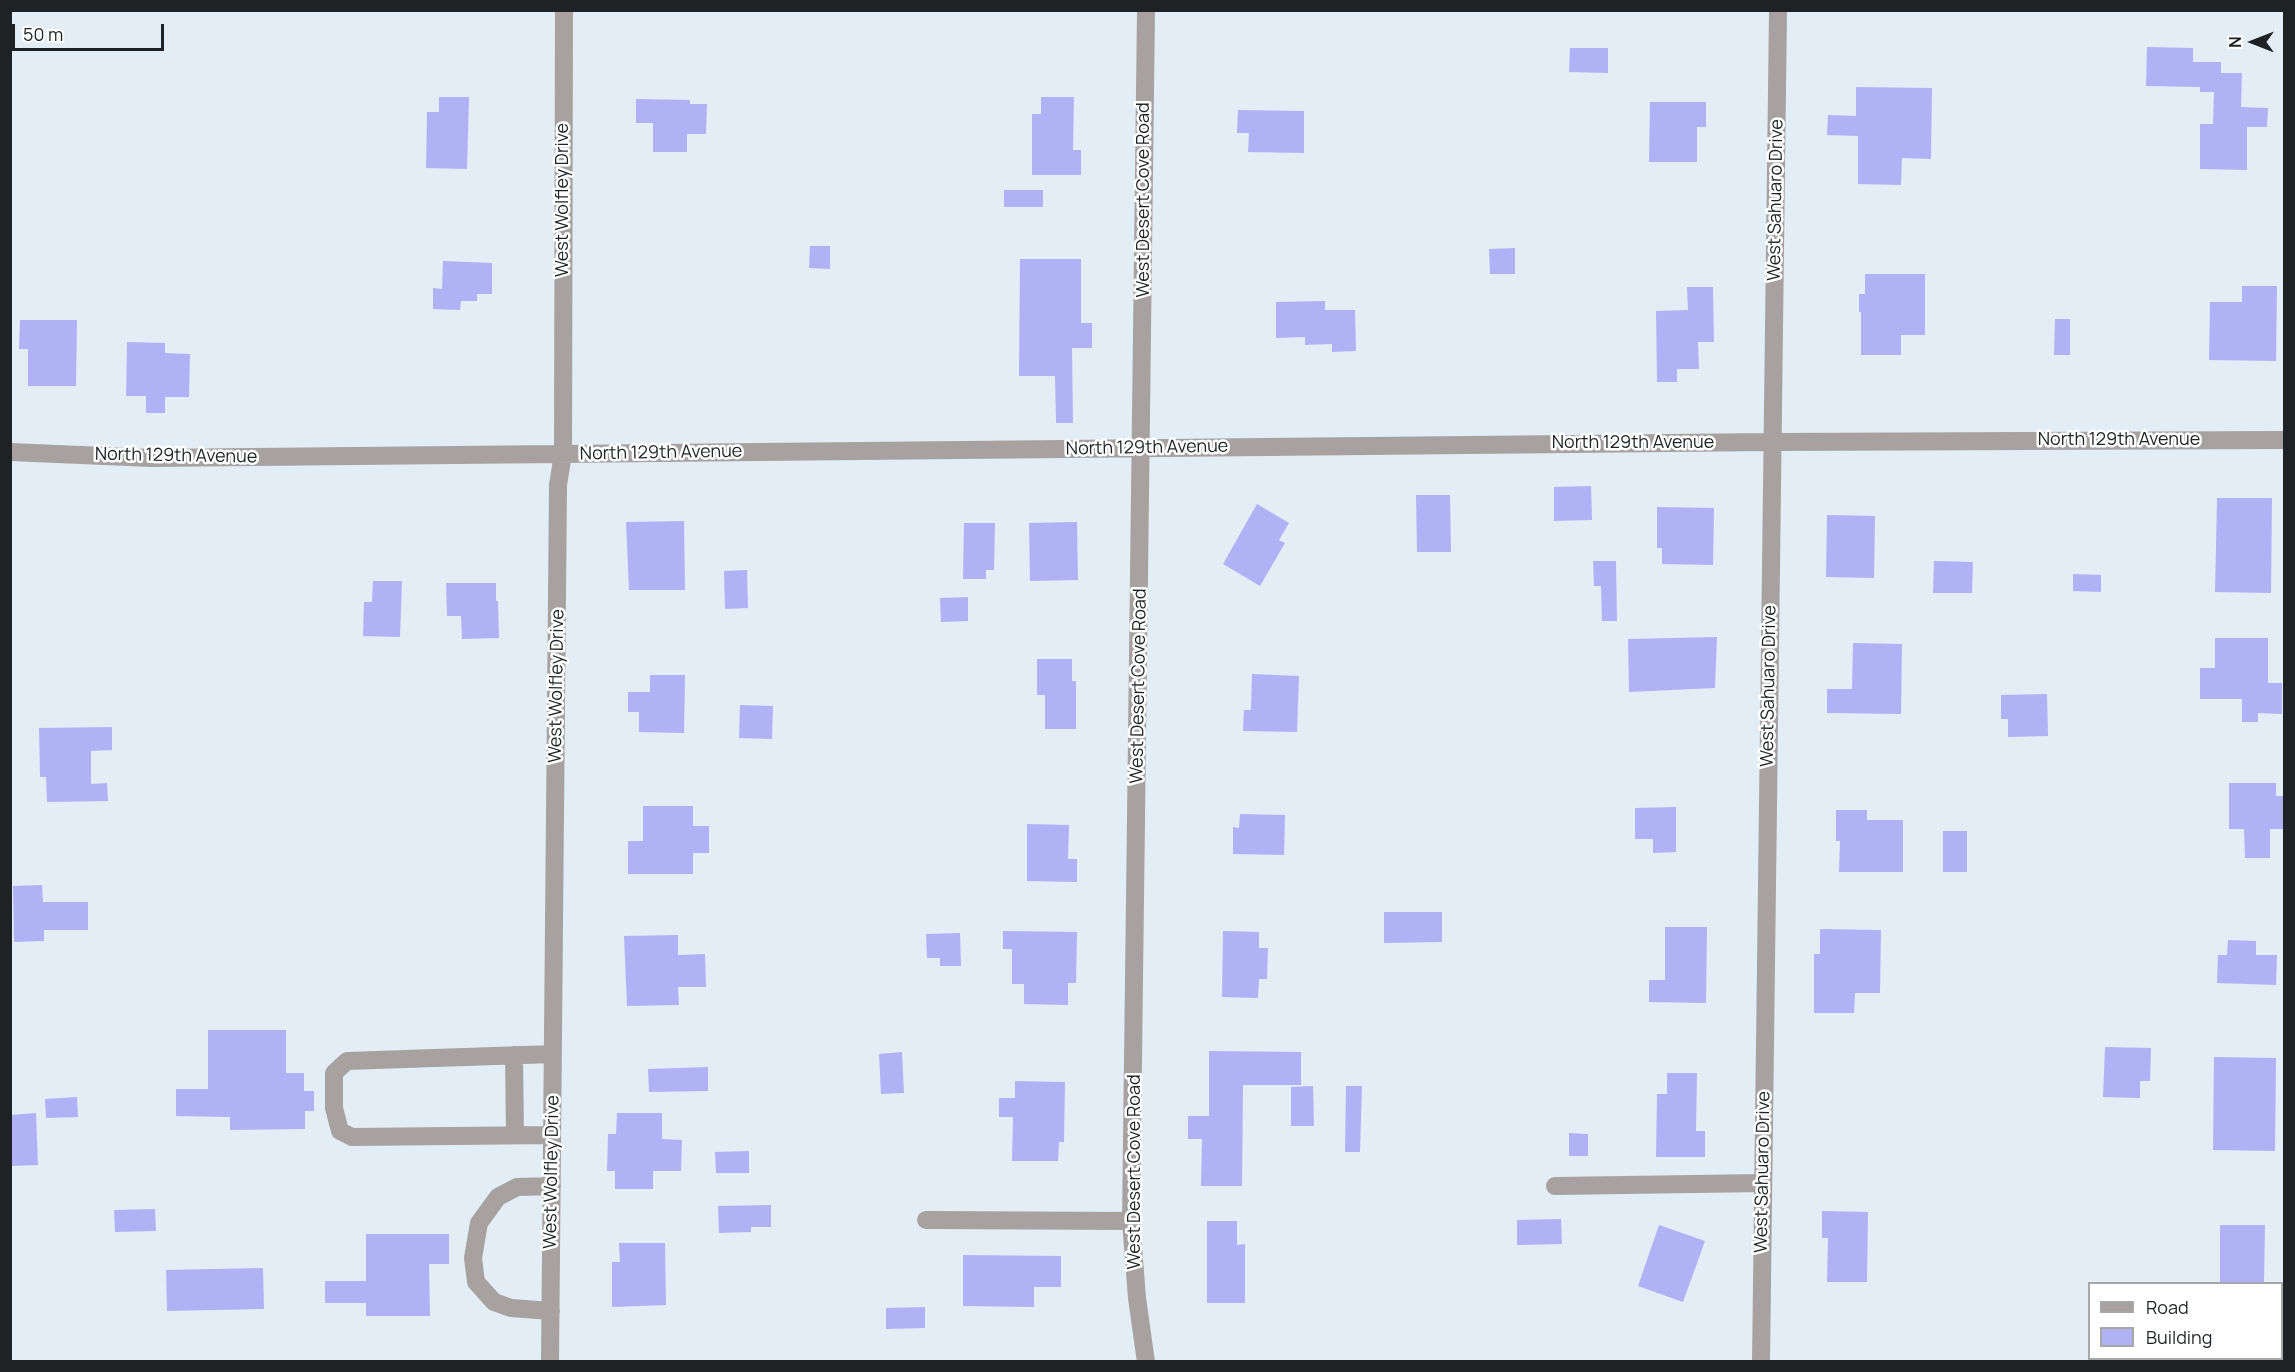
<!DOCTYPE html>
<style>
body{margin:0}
#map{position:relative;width:2295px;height:1372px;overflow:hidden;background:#e3edf6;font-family:Manrope,sans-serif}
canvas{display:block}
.frame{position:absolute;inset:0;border:12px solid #1e2225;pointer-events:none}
.legend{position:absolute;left:2088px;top:1282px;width:195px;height:78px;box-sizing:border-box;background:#fff;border:2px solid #a5a7a8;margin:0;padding:8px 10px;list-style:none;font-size:18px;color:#1e2225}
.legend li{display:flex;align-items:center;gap:12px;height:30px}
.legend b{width:30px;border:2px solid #a5a7a8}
.north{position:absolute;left:2223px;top:12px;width:60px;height:60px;-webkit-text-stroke:4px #fff;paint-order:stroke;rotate:270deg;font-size:16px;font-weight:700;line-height:24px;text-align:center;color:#1e2225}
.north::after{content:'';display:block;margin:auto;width:21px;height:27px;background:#1e2225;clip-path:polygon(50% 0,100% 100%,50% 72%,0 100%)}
.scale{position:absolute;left:12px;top:24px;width:152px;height:27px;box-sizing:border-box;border:3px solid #1e2225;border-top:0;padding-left:8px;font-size:18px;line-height:21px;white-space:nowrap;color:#1e2225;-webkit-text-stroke:4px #fff;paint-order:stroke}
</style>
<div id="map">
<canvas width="2295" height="1372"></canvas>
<div class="frame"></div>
<ul class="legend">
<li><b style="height:8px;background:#a7a1a0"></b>Road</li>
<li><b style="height:16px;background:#b0b2f6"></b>Building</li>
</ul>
<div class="north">N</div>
<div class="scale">50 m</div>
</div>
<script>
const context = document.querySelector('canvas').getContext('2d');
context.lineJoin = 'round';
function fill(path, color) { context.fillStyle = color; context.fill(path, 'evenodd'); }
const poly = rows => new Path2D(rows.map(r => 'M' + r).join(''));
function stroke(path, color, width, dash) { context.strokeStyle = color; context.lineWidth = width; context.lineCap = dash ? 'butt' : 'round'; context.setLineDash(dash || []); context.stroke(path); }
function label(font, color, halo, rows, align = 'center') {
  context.font = font + ' Manrope,sans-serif'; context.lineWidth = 5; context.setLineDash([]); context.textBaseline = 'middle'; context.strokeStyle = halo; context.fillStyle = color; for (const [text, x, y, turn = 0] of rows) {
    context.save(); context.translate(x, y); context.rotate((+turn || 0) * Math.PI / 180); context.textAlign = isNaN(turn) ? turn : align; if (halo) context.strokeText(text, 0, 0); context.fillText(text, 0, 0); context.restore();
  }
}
const building = poly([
 [2147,47,2193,48,2193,62,2221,62,2221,73,2242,73,2241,107,2268,108,2267,127,2247,127,2247,170,2200,169,2200,124,2213,124,2214,92,2200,92,2200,87,2146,86],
 [1570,48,1608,48,1608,73,1569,72],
 [1856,87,1932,88,1931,159,1902,158,1901,185,1858,184,1858,136,1827,135,1828,115,1856,116],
 [439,97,469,97,467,169,426,168,427,112,439,112],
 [1041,97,1074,97,1073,150,1081,150,1081,175,1032,175,1032,114,1041,114],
 [636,99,690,100,690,104,707,104,706,134,687,134,687,152,653,152,653,123,636,123],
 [1650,102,1706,102,1706,127,1697,127,1697,162,1649,162],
 [1238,110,1304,111,1304,153,1248,152,1249,133,1237,133],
 [1004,190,1043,190,1043,207,1004,207],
 [810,246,830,246,830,269,809,268],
 [1515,248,1515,274,1490,274,1489,249],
 [1020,259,1081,259,1081,323,1092,323,1092,348,1072,348,1073,423,1056,423,1055,376,1019,376],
 [443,261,492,263,492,294,477,294,477,301,461,301,460,310,433,309,433,288,442,289],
 [1865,274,1925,274,1925,335,1901,335,1901,355,1861,355,1861,312,1859,312,1859,294,1865,294],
 [2242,286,2277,286,2276,361,2209,360,2210,302,2242,302],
 [1687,287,1713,287,1714,342,1698,342,1699,369,1677,369,1677,382,1657,382,1656,311,1688,310],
 [1325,301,1325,310,1355,310,1356,351,1332,352,1332,344,1305,345,1305,337,1276,338,1276,302],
 [2055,319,2070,319,2070,355,2054,355],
 [20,320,77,320,76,386,28,386,28,349,19,349],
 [127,342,165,343,165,353,190,354,189,397,165,397,165,413,146,413,146,396,126,396],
 [1591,486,1592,520,1554,521,1554,487],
 [1416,495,1450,495,1451,552,1417,552],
 [2217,498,2272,498,2271,593,2215,592],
 [1257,504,1289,523,1279,540,1285,543,1260,586,1223,564],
 [1657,507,1714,508,1713,565,1662,564,1662,548,1657,548],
 [1827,515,1875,516,1874,578,1826,577],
 [684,521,685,590,629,590,626,522],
 [1077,522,1078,580,1030,581,1029,523],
 [964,523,995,523,994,570,986,570,986,579,963,579],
 [1593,561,1616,561,1617,621,1602,621,1601,586,1594,586],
 [1934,561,1973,562,1972,593,1933,593],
 [747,570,748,608,725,609,724,571],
 [2073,574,2101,575,2101,592,2073,591],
 [373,581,402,581,400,637,363,636,364,602,372,602],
 [446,583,496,583,496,601,498,601,499,638,462,639,461,616,447,616],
 [968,597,968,621,941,622,940,598],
 [1717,637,1715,688,1629,692,1628,639],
 [2215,638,2268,638,2268,683,2282,683,2282,714,2258,713,2258,722,2242,722,2242,699,2200,699,2200,668,2215,668],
 [1853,643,1902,644,1901,714,1827,713,1827,689,1852,689],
 [1037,659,1072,659,1072,681,1076,681,1076,729,1045,729,1045,695,1037,695],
 [1252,674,1299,676,1297,732,1243,731,1244,710,1251,710],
 [650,675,685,675,684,733,639,732,639,712,628,712,628,692,650,692],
 [2047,694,2048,736,2008,737,2008,719,2001,719,2001,695],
 [740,705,773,706,772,739,739,738],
 [112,727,112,750,91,751,91,784,107,783,108,801,47,802,46,777,40,777,39,728],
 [2229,783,2276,783,2276,796,2284,796,2284,829,2270,829,2270,858,2245,858,2244,829,2229,829],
 [643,806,693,806,693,826,709,826,709,853,693,853,693,874,628,874,628,841,643,841],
 [1676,807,1676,852,1653,853,1653,839,1635,839,1635,808],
 [1836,810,1867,810,1867,820,1903,820,1903,872,1839,872,1840,841,1836,841],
 [1240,814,1285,815,1284,855,1233,854,1233,827,1239,828],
 [1027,824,1069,825,1068,859,1077,859,1077,882,1027,881],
 [1943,831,1967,831,1967,872,1943,872],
 [42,885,43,902,88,902,88,930,44,930,44,941,14,942,13,886],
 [1384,912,1442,912,1442,942,1384,943],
 [1665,927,1707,927,1706,1003,1649,1002,1649,980,1665,980],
 [1820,929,1881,930,1880,993,1855,993,1854,1013,1814,1013,1814,954,1820,954],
 [1003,931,1077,932,1076,983,1068,983,1068,1005,1024,1004,1024,984,1012,984,1012,949,1003,949],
 [1223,931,1259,932,1259,948,1268,948,1267,979,1259,979,1258,998,1222,997],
 [960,933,961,966,940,966,940,958,927,958,926,934],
 [678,935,678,955,705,954,706,987,678,987,679,1005,627,1006,624,936],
 [2228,940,2256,941,2256,955,2277,955,2276,985,2217,983,2218,955,2227,955],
 [208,1030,286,1030,286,1073,304,1073,304,1091,314,1091,314,1111,305,1111,305,1129,230,1130,230,1117,176,1116,176,1089,208,1089],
 [2105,1047,2151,1048,2150,1081,2140,1081,2140,1098,2103,1097],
 [1209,1051,1301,1052,1301,1085,1243,1085,1242,1186,1201,1186,1202,1139,1188,1139,1188,1116,1209,1116],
 [902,1052,904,1093,881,1094,879,1054],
 [2214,1057,2276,1058,2275,1151,2213,1150],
 [708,1067,708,1091,649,1092,648,1069],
 [1667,1073,1697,1073,1696,1131,1705,1131,1705,1157,1656,1157,1657,1094,1667,1094],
 [1015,1081,1065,1082,1064,1142,1059,1142,1058,1161,1012,1161,1013,1117,999,1117,999,1098,1015,1098],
 [1313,1086,1314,1126,1291,1126,1291,1087],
 [1346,1086,1362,1086,1360,1152,1345,1152],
 [77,1097,78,1117,46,1118,45,1099],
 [36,1113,38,1165,10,1166,10,1115],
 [617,1113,662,1113,662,1139,682,1140,681,1171,653,1171,653,1189,615,1189,615,1171,607,1171,608,1134,616,1134],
 [1569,1133,1588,1134,1588,1156,1569,1156],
 [749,1151,749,1173,716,1173,715,1152],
 [771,1205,771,1227,751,1227,751,1232,719,1233,718,1206],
 [155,1209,156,1231,115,1232,114,1210],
 [1822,1211,1868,1212,1867,1282,1827,1282,1828,1238,1822,1238],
 [1561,1219,1562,1244,1517,1245,1517,1220],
 [1207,1221,1237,1221,1237,1245,1245,1244,1245,1303,1207,1303],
 [1659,1225,1705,1241,1683,1302,1638,1286],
 [2220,1225,2265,1225,2264,1282,2220,1282],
 [366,1234,449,1234,449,1264,429,1264,430,1316,366,1316,366,1303,325,1303,325,1281,366,1281],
 [619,1243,665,1243,666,1305,612,1307,612,1262,620,1262],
 [963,1255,1061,1256,1061,1287,1034,1287,1034,1307,963,1306],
 [263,1268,264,1309,167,1311,166,1270],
 [925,1307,925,1328,886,1329,886,1308]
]);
const minor = poly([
 [10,452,152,458,1772,442,2284,440],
 [514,1055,515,1135],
 [552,1135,352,1137,340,1131,334,1108,334,1073,347,1061,553,1054],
 [1555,1186,1763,1183],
 [926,1220,1131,1221],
 [551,1311,511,1308,494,1302,476,1282,473,1258,479,1223,498,1197,517,1187,552,1186],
 [550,1362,558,485,563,454,564,10],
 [1146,1362,1137,1298,1131,1221,1146,10],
 [1761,1362,1778,10]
]);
const streetNames = [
 ["West Wolfley Drive",563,200,-90],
 ["West Desert Cove Road",1144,200,-90],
 ["West Sahuaro Drive",1776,200,-89],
 ["North 129th Avenue",2119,440],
 ["North 129th Avenue",1633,443],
 ["North 129th Avenue",1147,448,-1],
 ["North 129th Avenue",661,453,-1],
 ["North 129th Avenue",176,456,1],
 ["West Wolfley Drive",557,686,-89],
 ["West Desert Cove Road",1139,686,-89],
 ["West Sahuaro Drive",1769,686,-89],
 ["West Wolfley Drive",552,1172,-89],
 ["West Desert Cove Road",1135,1172,-90],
 ["West Sahuaro Drive",1763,1172,-89]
];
fill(building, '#b0b2f6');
stroke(minor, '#a7a1a0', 18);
label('18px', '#1e2225', '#fff', streetNames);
</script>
